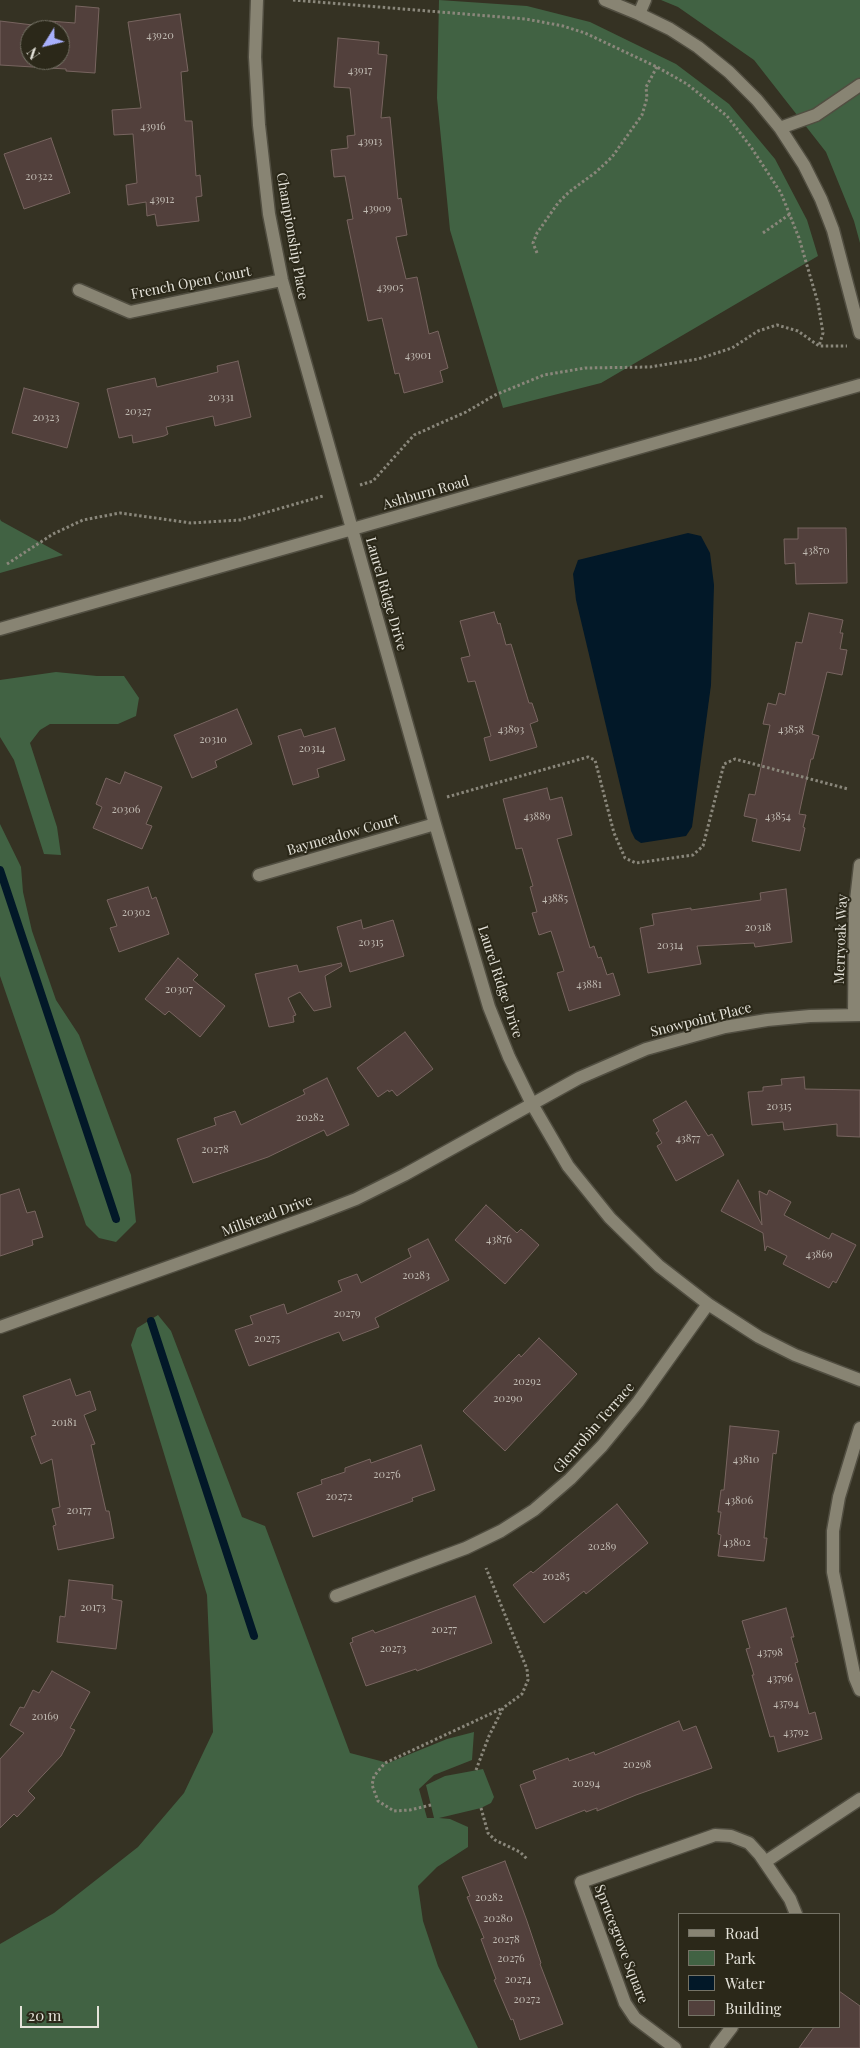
<!DOCTYPE html>
<style>
body{margin:0}
#map{position:relative;width:860px;height:2048px;overflow:hidden;background:#353223;font-family:"Playfair Display",serif}
canvas{display:block}
.legend{position:absolute;left:678px;top:1913px;width:162px;height:115px;box-sizing:border-box;background:#2b2819;border:1px solid #757366;margin:0;padding:6px 9px;list-style:none;font-size:15px;color:#e5e3da}
.legend li{display:flex;align-items:center;gap:10px;height:25px}
.legend b{width:25px;border:1px solid #757366}
.north{position:absolute;left:20px;top:20px;width:50px;height:50px;box-sizing:border-box;background:#2b2819;border:1px solid #757366;border-radius:50%;rotate:234deg;font-size:14px;font-weight:700;line-height:20px;text-align:center;color:#e5e3da}
.north::after{content:'';display:block;margin:auto;width:18px;height:22px;background:#a8b0fc;clip-path:polygon(50% 0,100% 100%,50% 72%,0 100%)}
.scale{position:absolute;left:20px;top:2006px;width:79px;height:22px;box-sizing:border-box;border:2px solid #e5e3da;border-top:0;padding-left:6px;font-size:15px;line-height:18px;white-space:nowrap;color:#e5e3da;-webkit-text-stroke:4px #2b2819;paint-order:stroke}
</style>
<div id="map">
<canvas width="860" height="2048"></canvas>
<ul class="legend">
<li><b style="height:6px;background:#888473"></b>Road</li>
<li><b style="height:14px;background:#416243"></b>Park</li>
<li><b style="height:14px;background:#021828"></b>Water</li>
<li><b style="height:14px;background:#52403c"></b>Building</li>
</ul>
<div class="north">N</div>
<div class="scale">20 m</div>
</div>
<script>
const context = document.querySelector('canvas').getContext('2d');
context.lineJoin = 'round';
function fill(path, color) { context.fillStyle = color; context.fill(path, 'evenodd'); }
const poly = rows => new Path2D(rows.map(r => 'M' + r).join(''));
function stroke(path, color, width, dash) { context.strokeStyle = color; context.lineWidth = width; context.lineCap = dash ? 'butt' : 'round'; context.setLineDash(dash || []); context.stroke(path); }
function label(font, color, halo, rows, align = 'center') {
  context.font = font + ' "Playfair Display",serif'; context.lineWidth = 4; context.setLineDash([]); context.textBaseline = 'middle'; context.strokeStyle = halo; context.fillStyle = color; for (const [text, x, y, turn = 0] of rows) {
    context.save(); context.translate(x, y); context.rotate((+turn || 0) * Math.PI / 180); context.textAlign = isNaN(turn) ? turn : align; if (halo) context.strokeText(text, 0, 0); context.fillText(text, 0, 0); context.restore();
  }
}
const green = poly([
 [439,0,527,6,590,22,676,64,729,104,775,159,807,220,818,256,601,383,503,408,450,230,437,98],
 [661,0,860,0,860,243,854,221,826,152,754,60,678,7],
 [0,519,1,521,63,555,0,573],
 [56,672,97,676,124,676,139,698,136,716,118,724,50,724,40,730,30,743,57,827,61,855,44,854,14,760,0,737,0,680],
 [0,824,21,867,23,892,32,931,56,1000,79,1035,131,1175,136,1222,116,1242,99,1238,86,1225,0,976],
 [158,1315,171,1331,242,1517,265,1526,350,1753,388,1763,447,1739,474,1732,472,1760,434,1775,419,1789,427,1818,434,1818,426,1785,445,1776,483,1769,494,1797,491,1803,481,1808,439,1818,450,1819,468,1827,468,1847,437,1867,418,1886,423,1921,438,1966,478,2048,0,2048,0,1944,54,1913,138,1847,184,1793,213,1732,207,1595,131,1345,137,1328]
]);
const water = poly([
 [688,533,701,536,710,553,714,585,711,685,692,827,686,836,641,843,635,839,631,831,576,600,573,574,578,560]
]);
const stream = poly([
 [0,870,116,1219],
 [151,1321,254,1636]
]);
const building = poly([
 [76,6,99,8,95,73,66,71,66,69,0,65,0,21,49,27,49,21,75,23,76,6],
 [30,30,60,30,60,60,30,60,30,30],
 [180,14,188,71,181,72,185,121,192,121,196,176,200,175,202,196,196,197,199,221,157,226,155,214,147,216,146,202,128,205,126,185,137,183,133,134,114,135,112,110,141,108,128,22,180,14],
 [338,38,379,42,378,54,387,55,381,118,390,117,398,199,401,198,407,235,396,237,406,279,417,277,429,334,438,331,448,368,440,371,443,382,404,393,399,373,395,374,382,318,368,321,347,220,353,219,345,176,334,177,331,150,348,148,347,136,355,135,350,88,334,87,338,38],
 [51,138,70,193,24,209,4,154,51,138],
 [238,361,251,417,215,426,213,416,166,427,168,434,164,436,133,443,132,435,119,438,107,389,155,378,157,387,218,372,217,366,238,361],
 [24,388,79,403,67,448,12,433,24,388],
 [798,528,846,528,847,583,796,584,795,563,785,564,784,539,798,539,798,528],
 [494,612,498,624,500,623,506,645,511,644,529,703,532,703,538,721,530,724,537,747,490,761,484,738,491,736,475,681,468,682,461,658,470,656,460,621,494,612],
 [809,613,843,620,840,633,843,633,840,649,847,650,842,675,827,672,812,734,819,736,813,759,811,759,799,814,806,815,803,827,805,828,800,851,752,841,757,819,744,816,749,794,755,795,770,725,763,724,768,703,776,705,779,693,785,695,796,642,802,643,809,613],
 [237,709,252,744,215,761,217,767,192,778,174,735,237,709],
 [335,728,345,760,317,769,319,777,293,785,278,736,301,729,304,737,335,728],
 [125,772,162,787,146,824,152,826,142,849,93,828,102,807,96,804,106,778,120,784,125,772],
 [547,788,550,800,562,797,572,835,557,839,590,948,594,946,598,958,601,957,607,975,613,973,620,995,569,1011,557,973,564,971,551,931,539,935,532,913,537,912,530,887,533,886,522,848,516,849,503,799,547,788],
 [148,887,152,899,156,897,169,934,119,952,110,928,117,926,107,900,148,887],
 [786,889,792,942,755,947,754,943,697,946,701,964,648,973,640,928,654,925,652,914,691,908,691,910,761,900,760,893,786,889],
 [361,920,363,929,393,920,404,956,350,972,337,927,361,920],
 [178,958,198,975,193,980,225,1006,200,1037,169,1011,165,1015,145,999,178,958],
 [341,963,342,966,325,976,331,1007,314,1011,300,992,288,998,296,1015,293,1016,294,1022,269,1027,255,974,297,965,299,972,341,963],
 [405,1032,433,1069,397,1096,392,1090,389,1092,388,1090,378,1097,357,1068,405,1032],
 [804,1077,805,1089,860,1090,860,1137,837,1136,837,1124,784,1130,783,1122,752,1125,748,1092,763,1091,763,1087,782,1085,781,1079,804,1077],
 [327,1078,349,1125,327,1136,324,1130,268,1157,193,1183,177,1139,216,1125,214,1118,235,1111,241,1125,305,1094,303,1090,327,1078],
 [686,1101,708,1136,712,1134,724,1155,676,1181,657,1146,662,1143,656,1133,659,1131,653,1120,686,1101],
 [738,1180,762,1225,759,1191,767,1195,769,1190,791,1202,784,1215,829,1239,832,1233,856,1245,836,1283,833,1281,829,1288,783,1264,787,1256,767,1246,765,1251,763,1233,721,1211,738,1180],
 [19,1189,27,1213,35,1211,43,1237,32,1240,33,1245,0,1256,0,1195,19,1189],
 [486,1205,517,1233,521,1229,539,1245,505,1284,455,1240,486,1205],
 [428,1239,449,1280,375,1318,379,1327,343,1341,339,1332,249,1366,235,1330,253,1324,250,1316,284,1304,287,1314,342,1291,338,1281,357,1274,361,1283,411,1257,408,1249,428,1239],
 [539,1338,577,1374,505,1451,463,1411,519,1354,521,1357,539,1338],
 [70,1379,76,1396,90,1391,96,1410,84,1415,95,1444,91,1445,106,1511,109,1511,114,1538,58,1550,53,1526,56,1525,52,1509,60,1507,52,1459,41,1464,31,1437,36,1435,23,1396,70,1379],
 [730,1426,779,1431,776,1454,773,1453,764,1538,767,1538,764,1561,718,1556,721,1535,718,1534,721,1512,718,1512,721,1490,724,1490,730,1426],
 [421,1445,435,1490,412,1498,413,1501,313,1537,297,1493,322,1484,321,1480,345,1472,345,1468,370,1459,371,1463,421,1445],
 [617,1504,648,1543,586,1594,584,1591,544,1623,513,1585,531,1571,533,1573,617,1504],
 [69,1580,113,1585,112,1599,122,1601,116,1649,57,1642,60,1616,65,1617,69,1580],
 [475,1596,492,1643,417,1671,416,1669,366,1686,350,1643,353,1642,352,1638,373,1630,375,1633,475,1596],
 [786,1608,794,1637,791,1637,798,1662,795,1663,809,1714,815,1712,822,1739,778,1752,774,1736,770,1737,752,1675,754,1675,746,1649,750,1648,742,1621,786,1608],
 [52,1671,90,1692,70,1728,75,1730,61,1756,28,1791,35,1798,17,1817,14,1814,0,1828,0,1759,24,1733,10,1725,20,1707,24,1708,33,1690,39,1693,52,1671],
 [679,1721,683,1731,696,1726,712,1768,636,1795,597,1811,597,1808,586,1812,585,1810,536,1829,520,1785,536,1779,533,1771,568,1758,569,1761,594,1752,595,1755,679,1721],
 [505,1861,527,1921,541,1963,540,1964,563,2024,520,2040,513,2019,511,2020,494,1980,496,1979,481,1939,484,1938,467,1897,470,1896,462,1877,505,1861],
 [839,1991,860,2006,860,2048,799,2048,814,2027,839,2027,839,1991]
]);
const path = poly([
 [293,0,526,19,563,26,585,33,657,67,687,84,727,116,751,147,781,193,799,238,818,303,823,333,819,346],
 [763,233,790,214],
 [537,253,533,243,537,233,558,203,569,192,596,172,612,157,642,115,647,98,646,87,657,67],
 [360,485,373,481,414,435,466,412,495,395,544,375,585,368,650,367,698,359,732,348,758,331,777,325,798,331,819,346,847,346],
 [7,564,53,534,83,520,120,513,191,523,240,520,323,496],
 [447,797,588,757,595,760,614,833,625,858,636,863,693,855,703,846,724,764,735,759,848,789],
 [476,1770,489,1736,503,1708,522,1694,528,1680,527,1669,486,1568],
 [431,1805,410,1810,394,1811,378,1801,372,1785,374,1776,385,1763,503,1708],
 [481,1808,488,1833,495,1840,520,1852,527,1859]
]);
const minor = poly([
 [257,0,255,57,259,125,269,214,282,280,435,824,489,1007,509,1057,532,1104,568,1166,610,1218,659,1266,708,1304,759,1337,795,1355,860,1380],
 [605,0,639,14,670,29,698,47,729,72,757,100,780,128,804,165,821,199,833,230,860,333],
 [639,14,645,0],
 [780,128,816,115,860,85],
 [79,290,130,312,282,280],
 [0,629,860,385],
 [259,875,435,824],
 [854,1014,855,909,860,865],
 [0,1327,312,1216,356,1199,404,1175,579,1078,646,1049,725,1027,767,1020,810,1016,860,1015],
 [860,1428,839,1497,833,1531,833,1572,855,1678,860,1690],
 [336,1596,466,1548,501,1531,534,1510,570,1479,602,1446,638,1402,708,1304],
 [765,1862,860,1799],
 [675,2048,635,2018,625,2003,581,1882,715,1835,731,1836,749,1843,760,1855,790,1899,796,1914],
 [716,2048,732,2027]
]);
const numberNames = [
 ["43920",160,36],
 ["43917",360,71],
 ["43916",153,127],
 ["43913",370,142],
 ["20322",39,177],
 ["43912",162,200],
 ["43909",377,209],
 ["43905",390,288],
 ["43901",418,356],
 ["20331",221,398],
 ["20327",138,412],
 ["20323",46,418],
 ["43870",816,551],
 ["43893",511,730],
 ["43858",791,730],
 ["20310",213,740],
 ["20314",312,749],
 ["20306",126,810],
 ["43889",537,817],
 ["43854",778,817],
 ["43885",555,899],
 ["20302",136,913],
 ["20318",758,928],
 ["20315",371,943],
 ["20314",670,946],
 ["43881",589,985],
 ["20307",179,990],
 ["20315",779,1107],
 ["20282",310,1118],
 ["43877",688,1139],
 ["20278",215,1150],
 ["43876",499,1240],
 ["43869",819,1255],
 ["20283",416,1276],
 ["20279",347,1314],
 ["20275",267,1339],
 ["20292",527,1382],
 ["20290",508,1399],
 ["20181",64,1423],
 ["43810",746,1460],
 ["20276",387,1475],
 ["20272",339,1497],
 ["43806",739,1501],
 ["20177",79,1511],
 ["43802",737,1543],
 ["20289",602,1547],
 ["20285",556,1577],
 ["20173",93,1608],
 ["20277",444,1630],
 ["20273",393,1649],
 ["43798",770,1653],
 ["43796",780,1679],
 ["43794",786,1704],
 ["20169",45,1717],
 ["43792",796,1733],
 ["20298",637,1765],
 ["20294",586,1784],
 ["20282",489,1898],
 ["20280",498,1919],
 ["20278",506,1940],
 ["20276",511,1959],
 ["20274",518,1980],
 ["20272",527,2000]
];
const streetNames = [
 ["Championship Place",292,236,80],
 ["French Open Court",191,283,-11],
 ["Ashburn Road",426,493,-16],
 ["Laurel Ridge Drive",386,594,74],
 ["Baymeadow Court",343,835,-16],
 ["Merryoak Way",841,939,-88],
 ["Laurel Ridge Drive",500,982,72],
 ["Snowpoint Place",701,1020,-14],
 ["Millstead Drive",267,1216,-20],
 ["Glenrobin Terrace",594,1428,-49],
 ["Sprucegrove Square",621,1944,69]
];
fill(green, '#416243');
fill(water, '#021828');
stroke(stream, '#021828', 8);
fill(building, '#52403c');
stroke(building, '#786560', 1);
stroke(minor, '#514e41', 15);
stroke(path, '#8a877b', 3, [2.5, 2.5]);
stroke(minor, '#888473', 12);
label('11px', '#c0bab2', null, numberNames);
label('14px', '#e5e3da', '#2b2819', streetNames);
</script>
